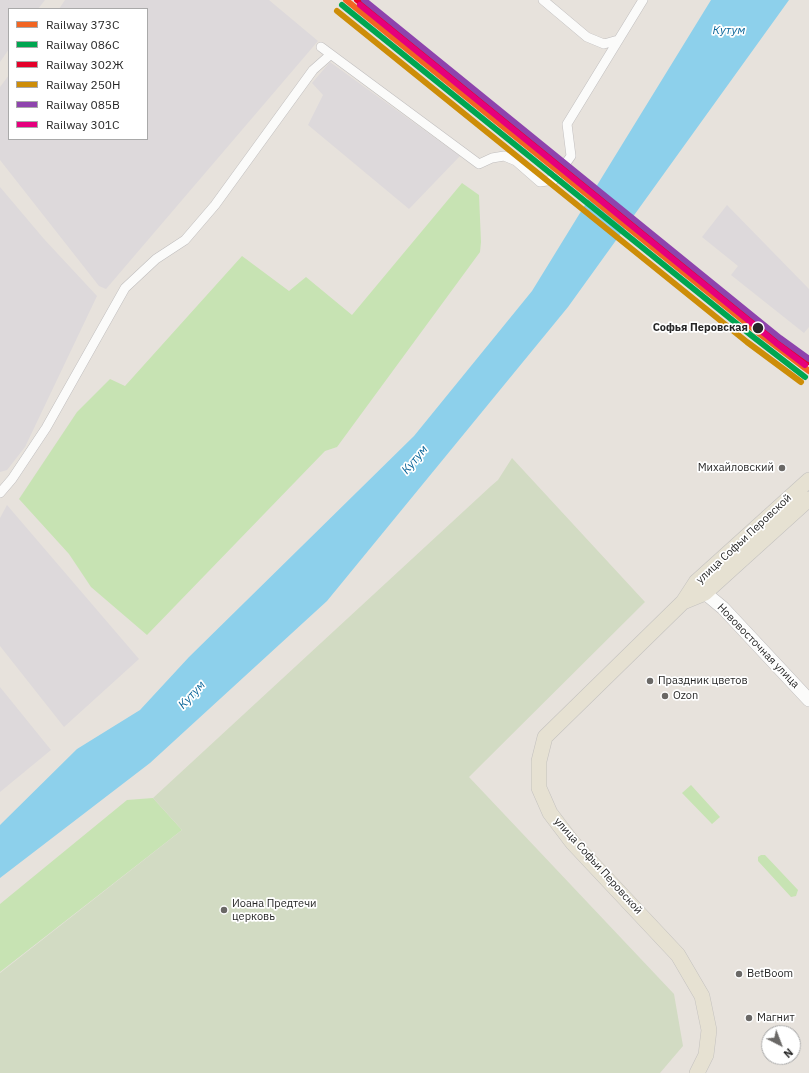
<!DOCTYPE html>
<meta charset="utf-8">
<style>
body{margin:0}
#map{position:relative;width:809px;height:1073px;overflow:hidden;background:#e7e2dc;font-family:"IBM Plex Sans",sans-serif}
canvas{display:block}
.legend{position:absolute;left:8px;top:8px;width:140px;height:132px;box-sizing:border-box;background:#fff;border:1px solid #a9a9a9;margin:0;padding:5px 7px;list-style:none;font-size:12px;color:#272727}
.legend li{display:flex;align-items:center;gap:8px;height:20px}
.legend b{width:20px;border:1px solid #a9a9a9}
.north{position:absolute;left:761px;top:1025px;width:40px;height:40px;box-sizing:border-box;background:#fff;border:1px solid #a9a9a9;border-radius:50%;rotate:138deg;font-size:11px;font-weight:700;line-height:16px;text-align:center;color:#272727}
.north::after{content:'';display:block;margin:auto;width:14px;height:18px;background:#6a6866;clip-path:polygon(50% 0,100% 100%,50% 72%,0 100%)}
</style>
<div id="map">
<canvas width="809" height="1073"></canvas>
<ul class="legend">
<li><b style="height:5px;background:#f26522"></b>Railway 373C</li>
<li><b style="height:5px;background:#00a651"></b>Railway 086С</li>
<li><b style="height:5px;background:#e4002b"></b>Railway 302Ж</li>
<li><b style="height:5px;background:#cd8d08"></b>Railway 250Н</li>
<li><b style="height:5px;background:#8e44ad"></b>Railway 085В</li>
<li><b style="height:5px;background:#e5007d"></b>Railway 301С</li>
</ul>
<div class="north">N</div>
</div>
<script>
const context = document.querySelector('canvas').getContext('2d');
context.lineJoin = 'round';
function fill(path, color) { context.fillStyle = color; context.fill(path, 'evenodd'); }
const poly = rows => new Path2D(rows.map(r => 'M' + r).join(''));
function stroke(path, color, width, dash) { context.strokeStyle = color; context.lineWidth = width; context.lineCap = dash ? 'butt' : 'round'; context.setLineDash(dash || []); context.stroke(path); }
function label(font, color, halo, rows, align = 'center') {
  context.font = font + ' "IBM Plex Sans",sans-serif'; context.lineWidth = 3.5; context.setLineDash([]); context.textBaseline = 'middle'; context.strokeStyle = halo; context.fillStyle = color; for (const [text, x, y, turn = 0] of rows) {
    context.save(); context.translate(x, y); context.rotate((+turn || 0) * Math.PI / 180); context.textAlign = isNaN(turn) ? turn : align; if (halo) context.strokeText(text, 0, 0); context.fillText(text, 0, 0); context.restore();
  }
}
const industrial = poly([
 [0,0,45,0,38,9,9,9,9,49,0,62],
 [65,0,269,0,318,41,106,289,99,286,0,160,0,87,9,75,9,139,147,139,147,9,59,9],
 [330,62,460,156,409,209,308,125,323,95,312,83],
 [0,187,44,239,97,296,25,447,7,470,0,472],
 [727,205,809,289,809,327,804,333,731,275,738,266,702,237],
 [7,505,139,659,64,727,0,646,0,518],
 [0,687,51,750,0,792]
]);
const green = poly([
 [462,183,479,195,481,242,480,252,337,447,325,451,147,635,91,587,69,554,19,499,77,412,110,379,125,386,242,256,289,291,306,277,352,315],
 [691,785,720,817,712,824,682,793],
 [153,798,182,830,0,972,0,904,127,800],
 [761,855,765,855,798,890,796,896,791,897,758,861,758,857]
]);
const cemetery = poly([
 [512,458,645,602,469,777,674,994,683,1046,660,1073,0,1073,0,973,182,830,153,798,491,486,498,480]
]);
const water = poly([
 [711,0,789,0,568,307,327,601,150,763,0,878,0,825,77,749,140,710,189,657,414,436,532,291]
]);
const minor = poly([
 [543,0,587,37,604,44,618,40],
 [321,47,479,164,492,158,504,156,516,161,540,182,554,180,571,156,567,124,643,0],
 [0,493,12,479,46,428,125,288,156,259,185,240,215,205,313,70,330,55]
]);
const secondary = poly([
 [705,593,723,608,809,700]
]);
const primary = poly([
 [683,602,705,593,809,499],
 [697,1073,706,1055,709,1030,702,996,678,955,572,842,550,813,539,788,539,761,545,737,683,602,696,582,809,480]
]);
const rail1 = poly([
 [346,0,756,331,809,371]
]);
const rail2 = poly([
 [342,5,752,336,805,377]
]);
const rail3 = poly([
 [357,0,760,325,809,362]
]);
const rail4 = poly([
 [337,11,747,342,801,382]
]);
const rail5 = poly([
 [364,0,780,338,809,359]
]);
const rail6 = poly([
 [360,5,776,343,805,365]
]);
const markers = [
 [758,328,6,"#272727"],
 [782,468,4,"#6a6866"],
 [650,681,4,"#6a6866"],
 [665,696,4,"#6a6866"],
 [224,910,4,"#6a6866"],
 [739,974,4,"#6a6866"],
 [749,1018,4,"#6a6866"]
];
const stopNames = [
 ["Софья Перовская",748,328]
];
const poiNames = [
 ["Михайловский",774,468,"right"],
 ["Праздник цветов",658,681],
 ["Ozon",673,696],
 ["Иоана Предтечи",232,904],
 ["церковь",232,917],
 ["BetBoom",747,974],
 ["Магнит",757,1018]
];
const streetNames = [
 ["улица Софьи Перовской",744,539,-43],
 ["Нововосточная улица",758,646,46],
 ["улица Софьи Перовской",598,866,48]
];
const waterNames = [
 ["Кутум",729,31],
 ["Кутум",415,460,-50],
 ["Кутум",192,695,-47]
];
fill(industrial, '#ddd9db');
fill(green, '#c7e3b3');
fill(cemetery, '#d2dbc3');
fill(water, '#8dd0eb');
stroke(minor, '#c0bebe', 10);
stroke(secondary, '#c0bebe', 14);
stroke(primary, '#c3c1bf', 16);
stroke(minor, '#fbfbfa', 9);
stroke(secondary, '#fbfbfa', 13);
stroke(primary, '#e6e1d2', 15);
stroke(rail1, '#f26522', 6);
stroke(rail2, '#00a651', 6);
stroke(rail3, '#e4002b', 6);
stroke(rail4, '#cd8d08', 6);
stroke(rail5, '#8e44ad', 6);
stroke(rail6, '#e5007d', 6);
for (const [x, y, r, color] of markers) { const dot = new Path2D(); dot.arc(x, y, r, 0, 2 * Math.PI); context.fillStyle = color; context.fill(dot); stroke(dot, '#fff', 1.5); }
label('bold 11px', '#272727', '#fff', stopNames, 'right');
label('11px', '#272727', '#fff', poiNames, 'left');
label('11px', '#272727', '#fff', streetNames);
label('italic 12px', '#096599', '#fff', waterNames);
</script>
